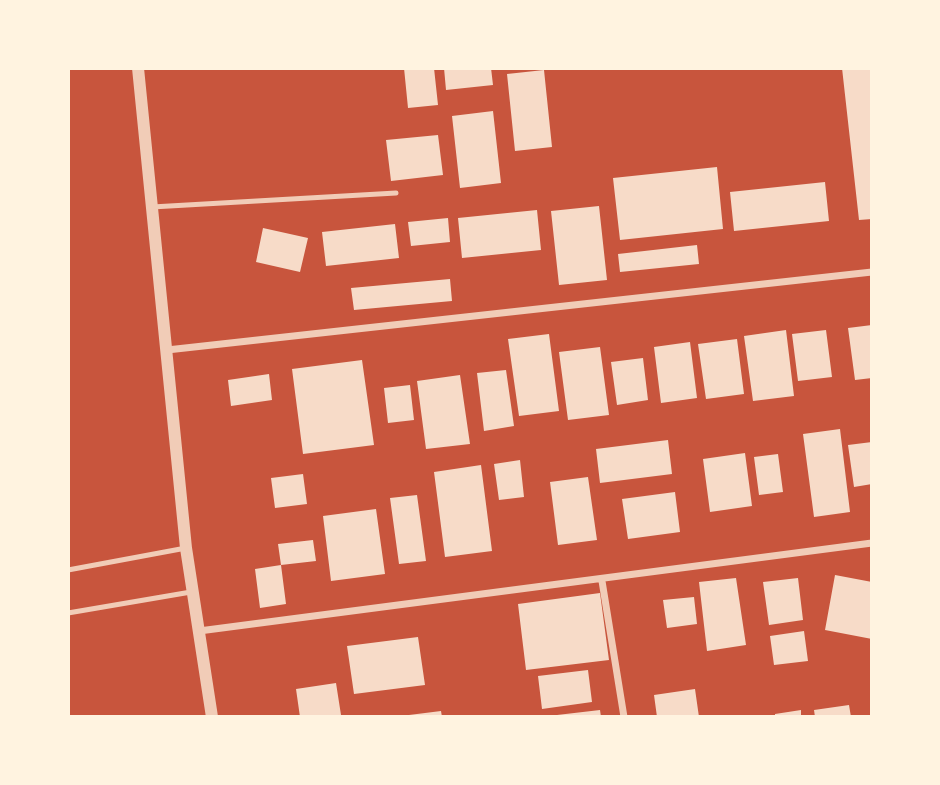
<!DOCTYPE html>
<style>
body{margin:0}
#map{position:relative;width:940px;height:785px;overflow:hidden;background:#c8553d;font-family:"Playfair Display",serif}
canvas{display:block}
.frame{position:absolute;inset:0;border:70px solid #fff3e0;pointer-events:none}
</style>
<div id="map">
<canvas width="940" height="785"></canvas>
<div class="frame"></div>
</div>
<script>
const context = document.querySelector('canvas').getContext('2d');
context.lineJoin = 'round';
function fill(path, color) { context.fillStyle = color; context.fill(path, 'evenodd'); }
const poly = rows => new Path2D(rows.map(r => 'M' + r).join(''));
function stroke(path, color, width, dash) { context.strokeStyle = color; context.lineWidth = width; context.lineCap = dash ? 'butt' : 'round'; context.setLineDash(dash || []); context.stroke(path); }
const building = poly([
 [404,68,434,68,438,105,408,108],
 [444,68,491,68,493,85,446,90],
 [842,68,872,68,872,219,859,220],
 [544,70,552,147,515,151,507,74],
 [493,111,501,183,460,188,452,116],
 [438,135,443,175,391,181,386,140],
 [717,167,723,229,620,240,613,178],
 [825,182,829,221,734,231,730,192],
 [599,206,607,280,559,285,551,211],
 [537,210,541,250,462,258,458,218],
 [448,218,450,242,411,246,408,222],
 [395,224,399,258,326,266,322,232],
 [263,228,308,238,300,272,256,262],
 [697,245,699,264,620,272,618,254],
 [450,279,452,301,354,310,351,288],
 [872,325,872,378,855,380,848,328],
 [786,330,794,396,753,401,744,336],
 [826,330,832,377,798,381,792,334],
 [549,334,559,411,519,416,508,339],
 [737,339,744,394,706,399,698,344],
 [690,342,697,398,661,403,654,347],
 [600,347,609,415,568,420,559,352],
 [643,358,648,400,617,405,611,362],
 [362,360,374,445,303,454,292,369],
 [506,370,514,426,484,431,477,373],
 [269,374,272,400,231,406,228,380],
 [460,375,470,444,426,449,417,381],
 [410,385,414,420,388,423,384,388],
 [840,429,850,512,814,517,803,434],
 [668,440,672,474,600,483,596,449],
 [872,442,872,484,854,487,848,445],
 [745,453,752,506,710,512,703,459],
 [778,454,783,492,759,495,754,457],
 [520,460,524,497,499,500,494,464],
 [481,465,492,551,445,557,434,472],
 [303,474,307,504,275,508,271,478],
 [588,477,597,540,558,545,550,482],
 [675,492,680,532,628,539,622,499],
 [417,495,426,561,399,564,390,498],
 [376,509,385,574,331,581,323,516],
 [313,540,316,561,281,565,278,544],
 [281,565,286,604,260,608,255,569],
 [835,575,872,582,872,639,825,630],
 [736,578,746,645,707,651,699,582],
 [798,578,803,620,769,625,763,582],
 [600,593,609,660,526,670,518,604],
 [694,597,697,624,667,628,663,600],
 [804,631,808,661,774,665,770,636],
 [418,637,425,685,354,694,347,646],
 [588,670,592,702,542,709,538,676],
 [336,683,341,715,300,717,296,689],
 [695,689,699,717,657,717,654,695],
 [849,705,851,717,815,717,814,710],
 [600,710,601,717,558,717,557,715],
 [801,710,801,717,775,717,775,714],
 [441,711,442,717,409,717,409,715]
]);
const service = poly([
 [152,207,396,193],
 [68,570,186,548],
 [68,613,191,592]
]);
const minor = poly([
 [167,350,872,272],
 [602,581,624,717],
 [199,631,872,543]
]);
const tertiary = poly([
 [138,68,186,548,212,717]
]);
fill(building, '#f7dbc8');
stroke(service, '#f1ccb7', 5);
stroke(minor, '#f1ccb7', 7);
stroke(tertiary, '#f1ccb7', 12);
</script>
